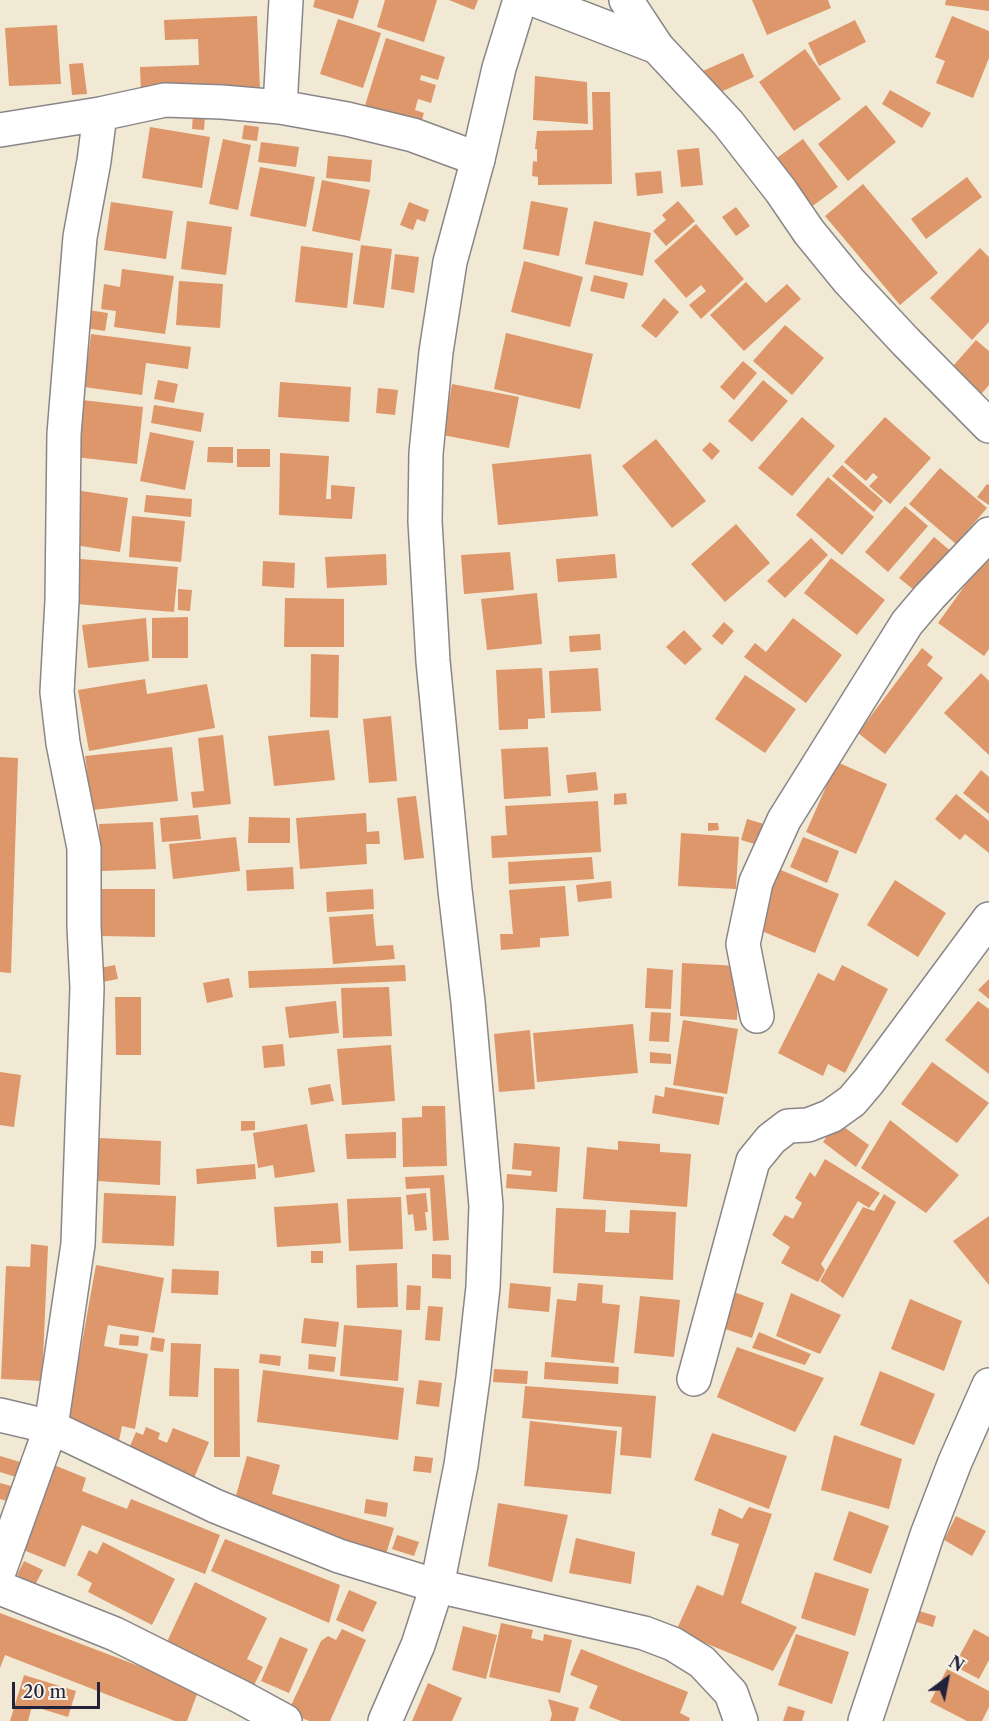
<!DOCTYPE html>
<style>
body{margin:0}
#map{position:relative;width:989px;height:1721px;overflow:hidden;background:#f1e9d4;font-family:"Libre Caslon Text",serif}
canvas{display:block}
.north{position:absolute;left:917px;top:1649px;width:60px;height:60px;-webkit-text-stroke:4px #f7f3e8;paint-order:stroke;rotate:32deg;font-size:16px;font-weight:700;line-height:24px;text-align:center;color:#22223b}
.north::after{content:'';display:block;margin:auto;width:21px;height:27px;background:#22223b;clip-path:polygon(50% 0,100% 100%,50% 72%,0 100%)}
.scale{position:absolute;left:12px;top:1682px;width:88px;height:27px;box-sizing:border-box;border:3px solid #22223b;border-top:0;padding-left:8px;font-size:18px;line-height:21px;white-space:nowrap;color:#22223b;-webkit-text-stroke:4px #f7f3e8;paint-order:stroke}
</style>
<div id="map">
<canvas width="989" height="1721"></canvas>
<div class="north">N</div>
<div class="scale">20 m</div>
</div>
<script>
const context = document.querySelector('canvas').getContext('2d');
context.lineJoin = 'round';
function fill(path, color) { context.fillStyle = color; context.fill(path, 'evenodd'); }
const poly = rows => new Path2D(rows.map(r => 'M' + r).join(''));
function stroke(path, color, width, dash) { context.strokeStyle = color; context.lineWidth = width; context.lineCap = dash ? 'butt' : 'round'; context.setLineDash(dash || []); context.stroke(path); }
const building = poly([
 [315,0,359,0,353,19,313,7],
 [385,0,437,0,424,42,377,27],
 [449,0,478,0,474,10],
 [752,0,828,0,831,8,767,35],
 [946,0,989,0,989,11,945,5],
 [257,16,260,89,141,94,140,67,199,65,198,39,165,40,164,20],
 [952,16,989,31,989,58,973,98,936,83,945,61,935,57],
 [338,19,381,33,363,88,320,74],
 [855,20,866,42,819,66,808,43],
 [57,25,61,84,9,86,5,28],
 [386,38,445,57,438,80,421,75,420,80,436,85,431,103,418,99,415,110,424,113,419,129,363,112],
 [805,49,841,99,794,131,759,82],
 [743,53,754,77,714,95,703,71],
 [83,63,87,94,72,95,69,64],
 [535,76,587,82,588,124,533,120],
 [890,90,931,113,922,128,882,104],
 [592,92,610,92,612,184,538,185,538,177,532,176,533,161,537,162,537,149,535,149,537,131,593,130],
 [866,105,896,142,848,181,818,144],
 [193,114,205,116,204,130,192,129],
 [244,125,259,127,257,141,242,139],
 [150,127,210,137,202,188,142,178],
 [223,139,251,145,238,210,209,204],
 [803,139,838,187,806,211,770,163],
 [261,142,299,147,296,167,258,162],
 [699,148,703,185,681,187,677,150],
 [328,156,372,160,370,182,326,178],
 [260,167,315,177,306,227,250,216],
 [661,171,663,193,637,196,635,173],
 [967,177,982,197,926,239,911,219],
 [322,180,370,190,360,241,312,231],
 [863,184,938,273,900,305,825,216],
 [531,201,568,208,559,256,523,249],
 [678,201,695,221,666,246,653,231,666,220,662,215],
 [111,202,173,211,166,259,104,250],
 [409,202,429,210,425,222,417,219,413,230,400,225],
 [736,207,750,226,736,236,722,217],
 [187,221,232,227,226,275,181,269],
 [594,221,651,233,643,276,585,264],
 [696,224,744,279,701,319,689,305,706,291,701,285,686,298,654,261],
 [361,245,392,249,384,308,353,304],
 [301,246,353,253,347,308,295,302],
 [980,248,989,257,989,322,972,340,930,298],
 [395,254,419,257,414,293,391,289],
 [524,261,583,277,570,327,511,312],
 [122,269,174,276,165,334,114,327,116,311,101,309,104,284,120,287],
 [594,275,628,283,624,299,590,291],
 [179,281,223,284,220,328,176,325],
 [746,282,766,303,787,284,801,299,744,351,710,315],
 [664,298,679,312,656,338,641,326],
 [88,310,108,313,105,331,85,328],
 [785,325,824,358,792,395,753,361],
 [506,333,593,354,580,409,494,389],
 [91,334,191,347,188,369,146,363,142,395,84,387],
 [976,340,989,351,989,385,976,400,946,374],
 [743,361,757,373,734,400,720,387],
 [158,380,178,384,174,403,154,399],
 [763,380,788,401,752,442,728,421],
 [280,382,351,387,349,422,278,417],
 [452,384,519,397,509,448,443,435],
 [378,388,398,390,395,415,376,413],
 [82,400,143,407,137,464,75,457],
 [154,405,204,413,201,432,151,423],
 [802,417,835,446,792,496,758,468],
 [885,417,931,458,890,504,869,486,878,477,873,473,866,481,844,462],
 [150,432,194,441,185,490,140,481],
 [656,439,706,501,672,528,622,466],
 [710,442,720,451,712,460,702,450],
 [208,447,233,447,233,463,207,462],
 [237,449,270,449,270,467,237,467],
 [280,453,329,456,326,499,331,499,331,485,355,487,352,519,279,515],
 [591,454,598,516,498,525,492,464],
 [842,465,883,501,874,512,832,476],
 [940,468,987,508,956,544,909,504],
 [828,477,874,517,842,555,796,515],
 [987,484,989,485,989,505,977,497],
 [75,490,128,498,120,552,68,544],
 [146,495,192,499,191,517,144,512],
 [905,506,928,526,888,572,865,552],
 [132,516,185,521,181,562,129,557],
 [736,524,770,563,725,602,691,564],
 [934,537,953,553,919,594,899,578],
 [811,538,828,555,785,598,767,581],
 [510,552,514,590,464,594,461,555],
 [989,552,989,649,984,656,938,623],
 [386,554,387,585,327,588,325,557],
 [615,554,617,578,558,582,556,559],
 [68,558,178,567,174,612,64,603],
 [831,558,885,600,857,635,804,593],
 [263,561,295,563,294,588,262,586],
 [178,589,192,590,190,611,178,610],
 [537,593,542,644,487,650,481,599],
 [285,598,344,599,344,647,284,647],
 [188,617,188,658,152,658,152,618],
 [146,618,149,661,88,668,82,625],
 [793,618,842,655,806,703,744,657,755,643,766,652],
 [724,622,734,631,722,645,712,636],
 [684,630,702,649,685,665,666,647],
 [600,634,601,650,570,652,569,636],
 [922,648,933,657,927,665,943,678,885,754,858,733],
 [311,654,339,655,338,718,310,717],
 [542,668,545,718,528,719,528,729,499,730,496,670],
 [598,668,601,711,551,713,549,671],
 [981,673,989,681,989,755,944,713],
 [745,675,796,709,765,753,715,719],
 [145,679,147,694,207,684,215,728,89,751,78,690],
 [391,716,397,781,369,783,363,719],
 [329,730,335,780,274,786,268,736],
 [223,735,231,804,193,808,191,792,204,791,198,738],
 [172,747,178,801,92,810,85,756],
 [548,747,551,796,504,799,501,749],
 [0,757,18,758,11,973,0,972],
 [837,762,887,784,856,854,806,832],
 [981,770,989,777,989,814,963,793],
 [596,772,598,790,568,793,566,775],
 [626,793,627,804,614,805,614,794],
 [956,794,989,821,989,853,965,834,960,840,935,819],
 [416,796,424,858,404,860,397,798],
 [598,801,601,852,492,858,491,836,507,835,505,806],
 [366,813,367,832,379,831,380,844,366,844,367,864,300,869,296,818],
 [198,815,201,839,162,842,160,818],
 [249,817,290,818,290,843,248,843],
 [747,819,764,824,758,845,741,840],
 [153,822,156,869,101,871,99,824],
 [708,823,718,823,719,830,708,831],
 [681,833,739,837,736,889,678,886],
 [236,837,240,871,173,879,169,844],
 [803,837,839,851,827,883,790,867],
 [592,857,594,879,509,884,508,862],
 [293,867,294,889,247,891,246,870],
 [776,868,839,894,815,953,752,927],
 [895,880,946,913,918,957,867,925],
 [611,881,612,898,578,902,576,885],
 [565,886,569,936,540,938,540,947,501,950,500,934,513,934,509,890],
 [100,889,155,889,155,937,100,936],
 [373,889,374,909,327,912,326,892],
 [373,914,376,946,393,945,395,959,333,964,329,917],
 [682,963,739,966,737,1020,680,1016],
 [115,965,118,979,97,983,95,969],
 [405,965,406,981,249,988,248,971],
 [842,965,888,989,845,1073,828,1064,823,1076,778,1053,818,973,834,981],
 [647,968,673,970,671,1009,645,1008],
 [229,978,233,997,207,1003,203,983],
 [989,979,989,999,978,990],
 [389,987,392,1036,343,1038,341,988],
 [115,997,141,997,141,1055,116,1055],
 [336,1001,339,1033,289,1038,285,1007],
 [978,1001,989,1009,989,1074,945,1040],
 [651,1012,671,1013,669,1042,649,1041],
 [683,1020,738,1029,727,1094,673,1085],
 [633,1024,638,1073,537,1082,533,1033],
 [530,1030,535,1089,499,1092,494,1034],
 [283,1044,285,1066,264,1068,262,1046],
 [391,1045,395,1101,342,1105,337,1049],
 [650,1052,671,1054,671,1064,650,1063],
 [932,1062,989,1103,957,1143,901,1104],
 [0,1072,21,1075,14,1127,0,1125],
 [330,1084,334,1101,311,1105,308,1088],
 [665,1087,724,1097,719,1125,652,1113,655,1095,664,1097],
 [422,1106,445,1106,447,1166,403,1167,402,1118,422,1117],
 [890,1120,959,1175,926,1213,861,1168],
 [241,1121,255,1121,255,1130,241,1131],
 [837,1122,869,1145,856,1167,823,1142],
 [307,1124,315,1172,275,1178,273,1165,258,1168,253,1133],
 [396,1132,396,1158,347,1159,345,1134],
 [99,1138,161,1141,160,1185,97,1181],
 [618,1141,660,1144,660,1152,691,1154,687,1207,583,1199,587,1147,618,1150],
 [514,1143,560,1147,557,1192,506,1188,507,1174,531,1176,532,1171,512,1169],
 [825,1159,880,1193,869,1208,858,1201,821,1264,825,1270,818,1282,781,1263,790,1247,772,1235,785,1215,793,1219,802,1203,795,1198,810,1172,815,1177],
 [255,1164,256,1179,197,1184,196,1169],
 [444,1175,449,1240,433,1241,430,1188,406,1189,405,1177],
 [104,1193,176,1196,174,1246,102,1243],
 [426,1193,428,1212,425,1212,427,1230,415,1231,413,1214,408,1215,406,1195],
 [884,1194,896,1202,843,1298,820,1281,863,1207,874,1211],
 [401,1197,403,1249,349,1251,347,1199],
 [338,1203,341,1243,277,1247,274,1207],
 [556,1208,606,1210,605,1232,629,1233,630,1210,676,1212,673,1280,553,1273],
 [989,1216,989,1285,953,1241],
 [31,1244,48,1246,42,1381,1,1379,6,1266,30,1267],
 [311,1251,323,1251,323,1263,311,1263],
 [432,1254,451,1255,451,1279,432,1278],
 [397,1263,398,1307,357,1308,356,1265],
 [96,1265,164,1278,154,1333,108,1325,104,1346,148,1354,135,1429,122,1426,119,1441,66,1431],
 [172,1269,219,1271,218,1295,171,1293],
 [510,1283,551,1287,549,1312,508,1308],
 [578,1283,603,1285,602,1303,620,1305,614,1363,551,1357,557,1299,576,1301],
 [407,1285,421,1286,420,1310,406,1310],
 [734,1292,764,1303,752,1338,722,1328],
 [791,1293,841,1315,820,1354,776,1336],
 [640,1296,680,1300,674,1357,634,1353],
 [910,1299,962,1321,944,1371,891,1349],
 [428,1306,443,1307,440,1341,425,1340],
 [304,1318,339,1322,336,1347,301,1343],
 [344,1325,402,1330,398,1381,340,1376],
 [759,1332,811,1354,805,1365,752,1348],
 [120,1334,139,1336,138,1346,119,1345],
 [152,1337,165,1339,163,1352,150,1350],
 [171,1343,201,1344,198,1397,169,1396],
 [737,1347,824,1378,795,1432,717,1397],
 [260,1354,281,1356,280,1366,259,1363],
 [309,1354,336,1357,334,1372,308,1369],
 [545,1362,619,1367,618,1384,544,1379],
 [214,1368,239,1369,240,1457,214,1457],
 [494,1369,528,1371,527,1384,493,1382],
 [263,1370,404,1388,398,1440,257,1422],
 [880,1371,935,1394,914,1445,860,1425],
 [419,1380,442,1383,439,1407,416,1404],
 [525,1386,656,1396,651,1458,620,1455,622,1427,522,1418],
 [530,1421,617,1431,611,1494,524,1486],
 [146,1427,160,1433,158,1439,167,1443,173,1428,209,1442,194,1478,128,1451,136,1432,143,1435],
 [712,1433,787,1456,769,1509,694,1480],
 [834,1435,902,1459,889,1509,821,1490],
 [0,1456,20,1462,16,1477,0,1472],
 [247,1456,280,1465,272,1494,394,1528,386,1554,232,1510],
 [415,1456,433,1458,431,1473,413,1471],
 [54,1465,86,1478,82,1491,127,1509,131,1499,220,1535,205,1574,82,1525,65,1567,21,1549],
 [0,1483,11,1486,7,1501,0,1499],
 [366,1499,388,1503,386,1517,364,1513],
 [498,1503,568,1515,552,1582,488,1566],
 [749,1507,772,1514,741,1603,797,1627,773,1671,676,1631,697,1585,723,1596,739,1544,711,1535,719,1508,742,1519],
 [849,1511,889,1526,871,1574,833,1560],
 [956,1516,986,1531,972,1556,944,1540],
 [397,1535,419,1542,414,1556,392,1549],
 [576,1538,635,1552,631,1584,569,1573],
 [225,1539,340,1585,329,1623,211,1571],
 [103,1542,175,1579,152,1625,88,1592,92,1583,77,1575,89,1550,97,1554],
 [24,1561,43,1570,35,1585,17,1575],
 [815,1572,869,1589,855,1636,801,1618],
 [195,1582,267,1618,247,1659,263,1667,252,1689,165,1646],
 [349,1590,377,1602,363,1632,336,1620],
 [916,1610,936,1616,933,1627,913,1621],
 [0,1613,199,1689,187,1721,175,1721,5,1655,0,1668],
 [501,1623,533,1630,531,1638,543,1641,544,1634,572,1640,560,1693,489,1677],
 [463,1626,497,1635,486,1679,452,1670],
 [342,1629,366,1640,330,1721,309,1721,288,1712,321,1641,328,1636,336,1640],
 [974,1629,989,1637,989,1660,979,1679,954,1666],
 [796,1634,849,1652,832,1704,778,1685],
 [280,1637,308,1649,289,1693,261,1681],
 [581,1649,688,1692,680,1713,690,1718,689,1721,621,1721,589,1708,598,1686,570,1675],
 [947,1669,989,1691,989,1707,982,1721,967,1721,930,1702],
 [24,1675,76,1691,68,1717,32,1706,28,1721,10,1721],
 [428,1683,462,1698,452,1721,412,1721],
 [548,1699,579,1708,575,1721,550,1721,552,1714],
 [788,1706,805,1711,802,1721,783,1721]
]);
const street = poly([
 [535,0,657,47],
 [626,0,657,47,728,123,781,191,809,232,849,281,906,342,989,426],
 [280,107,286,0],
 [0,130,100,114,165,100,222,102,280,107,347,119,413,135,478,159],
 [757,1016,743,944,756,882,784,820,907,623,930,596,989,534],
 [694,1379,753,1161,771,1139,788,1126,808,1125,831,1116,852,1101,869,1081,989,919],
 [0,1415,51,1427,215,1506,339,1556,437,1586,644,1633,673,1644,702,1662,731,1693,741,1721],
 [0,1569,51,1427,78,1244,87,988,84,926,84,848,63,743,57,692,62,601,64,434,80,237,94,161,100,114],
 [0,1588,115,1634,241,1697,285,1721],
 [865,1721,927,1535,955,1462,989,1385]
]);
const secondary = poly([
 [385,1721,418,1645,437,1586,461,1465,473,1378,483,1287,486,1206,468,1002,455,890,433,661,425,521,426,453,436,352,450,262,478,159,499,68,520,0]
]);
fill(building, '#dd976a');
stroke(street, '#8a8688', 36);
stroke(secondary, '#8a8688', 36);
stroke(street, '#fff', 33);
stroke(secondary, '#fff', 33);
</script>
